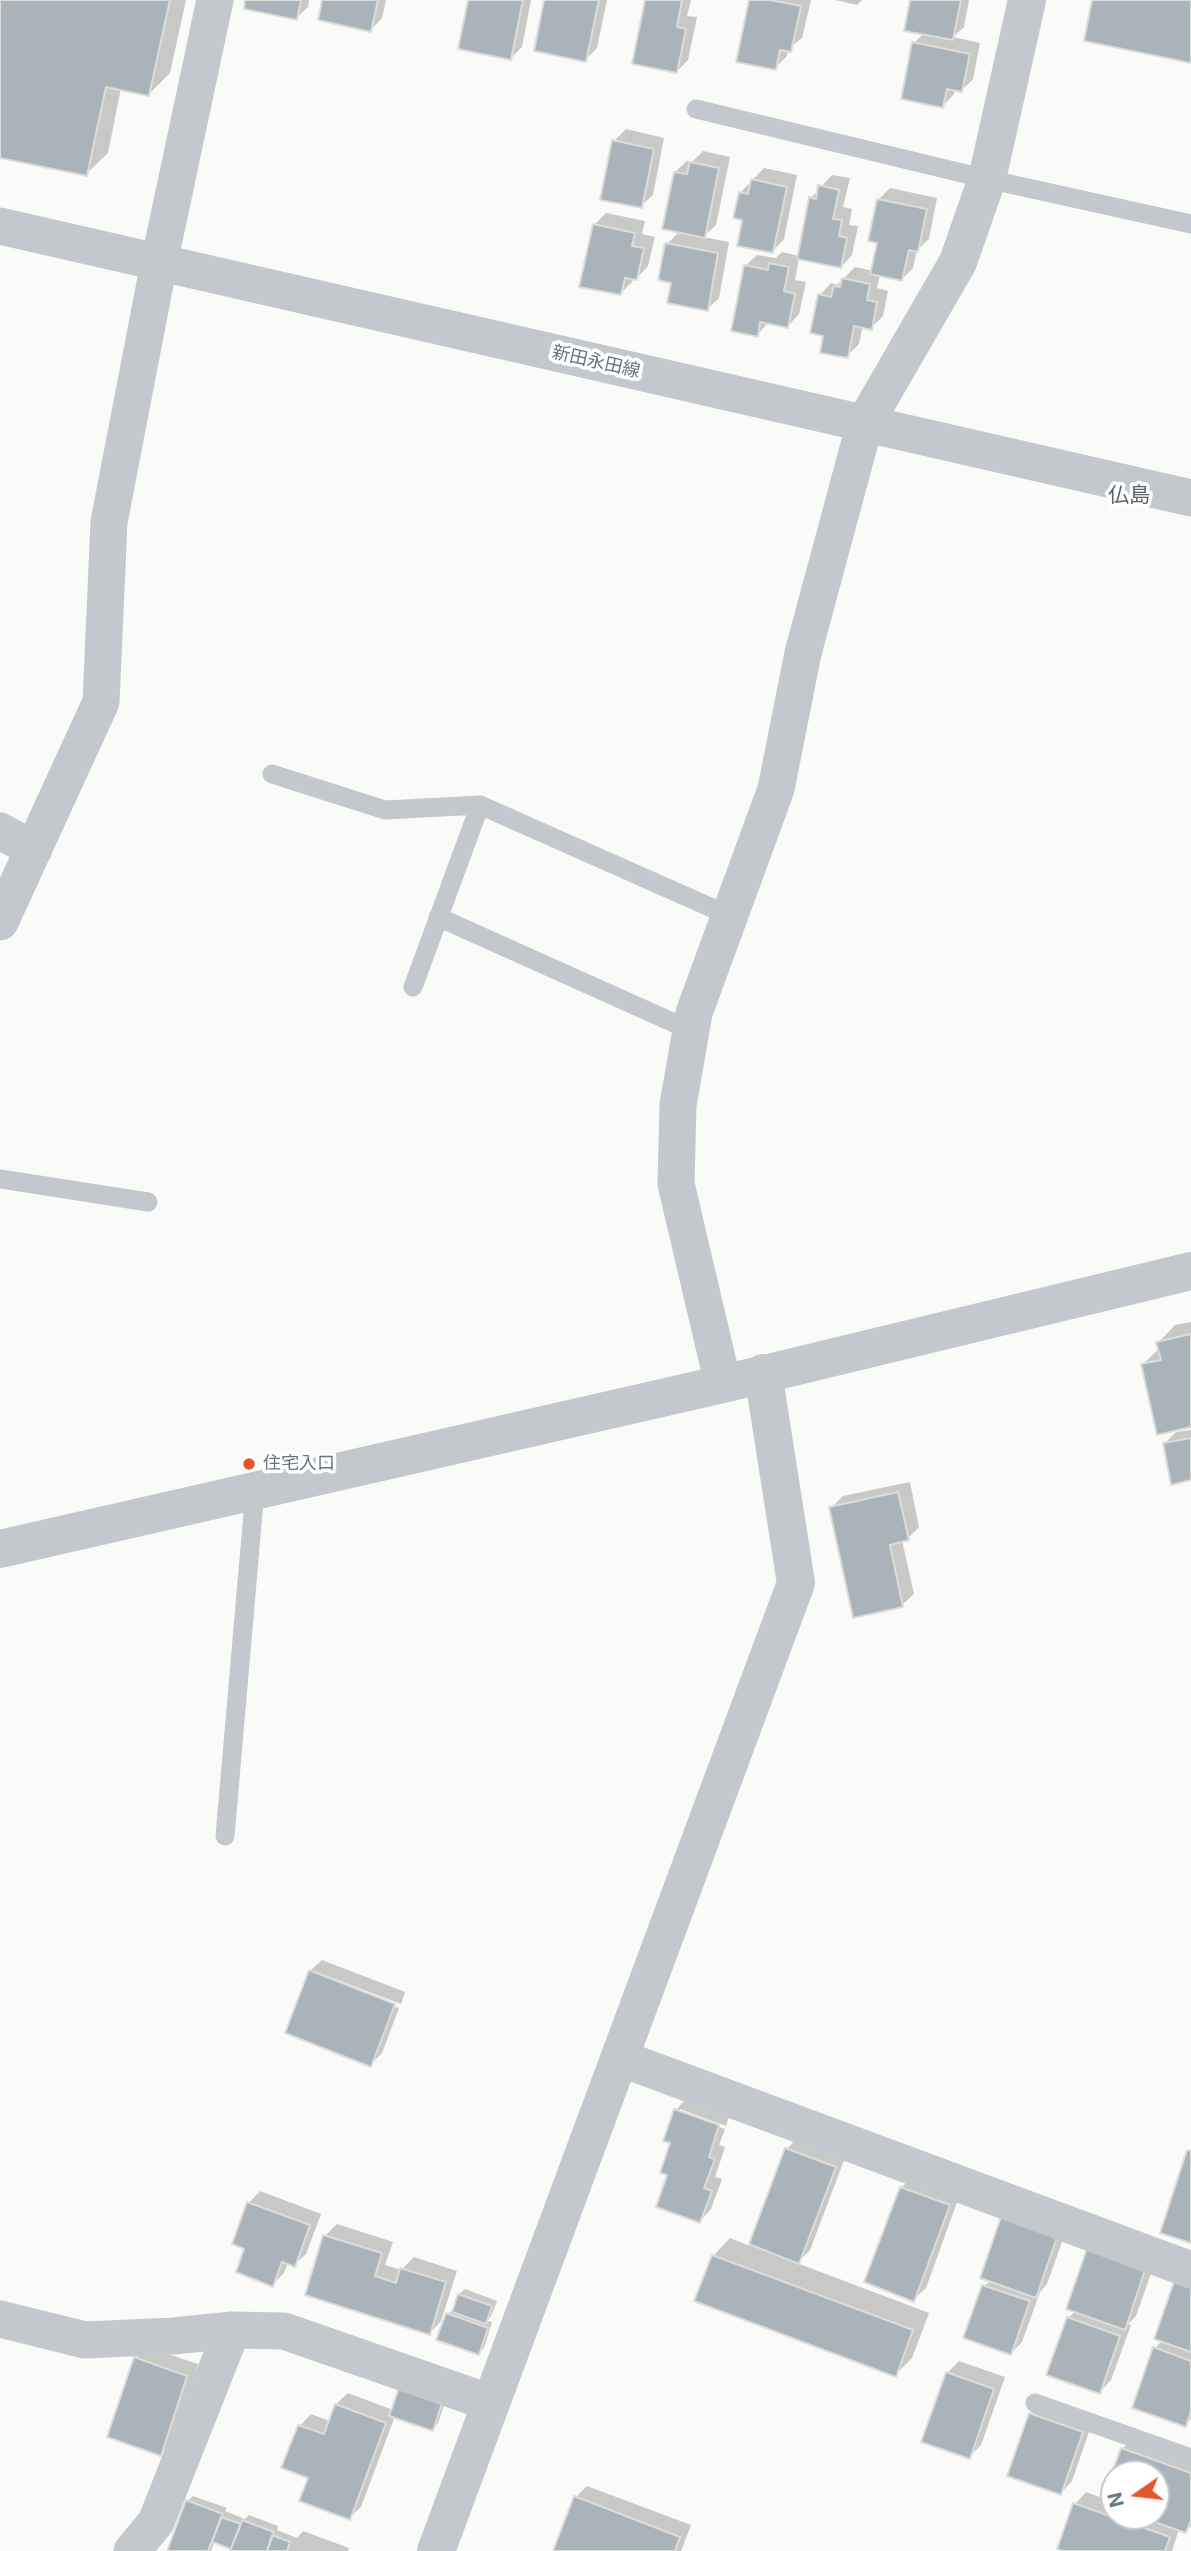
<!DOCTYPE html>
<meta charset="utf-8">
<style>
body{margin:0}
#map{position:relative;width:1191px;height:2551px;overflow:hidden;background:#fafaf8;font-family:Inter,sans-serif}
canvas{display:block}
.north{position:absolute;left:1100px;top:2460px;width:70px;height:70px;box-sizing:border-box;background:#fff;border:2px solid #c1c8cd;border-radius:50%;rotate:256deg;font-size:19px;font-weight:700;line-height:28px;text-align:center;color:#657683}
.north::after{content:'';display:block;margin:auto;width:24px;height:32px;background:#e4572e;clip-path:polygon(50% 0,100% 100%,50% 72%,0 100%)}
</style>
<div id="map">
<canvas width="1191" height="2551"></canvas>
<div class="north">N</div>
</div>
<script>
const context = document.querySelector('canvas').getContext('2d');
context.lineJoin = 'round';
function fill(path, color) { context.fillStyle = color; context.fill(path, 'evenodd'); }
const poly = rows => new Path2D(rows.map(r => 'M' + r).join(''));
function stroke(path, color, width, dash) { context.strokeStyle = color; context.lineWidth = width; context.lineCap = dash ? 'butt' : 'round'; context.setLineDash(dash || []); context.stroke(path); }
function label(font, color, halo, rows, align = 'center') {
  context.font = font + ' Inter,"Noto Sans JP",sans-serif'; context.lineWidth = 7; context.setLineDash([]); context.textBaseline = 'middle'; context.strokeStyle = halo; context.fillStyle = color; for (const [text, x, y, turn = 0] of rows) {
    context.save(); context.translate(x, y); context.rotate((+turn || 0) * Math.PI / 180); context.textAlign = isNaN(turn) ? turn : align; if (halo) context.strokeText(text, 0, 0); context.fillText(text, 0, 0); context.restore();
  }
}
const shadow = poly([
 [0,0,186,0,170,73,149,94,121,88,108,153,86,174,0,156],
 [247,0,309,0,308,7,296,18],
 [324,0,386,0,382,18,371,30],
 [469,0,531,0,522,47,510,59],
 [546,0,607,0,597,48,585,60],
 [646,0,691,0,687,16,697,17,688,60,676,72],
 [751,0,811,0,802,38,788,49,787,56,775,68],
 [835,0,862,0,857,5],
 [912,0,969,0,964,27,953,37,980,43,973,79,962,90,955,89,954,94,943,106,914,43,924,33],
 [626,129,664,138,653,195,641,206,614,141],
 [703,151,730,157,716,225,703,237,729,242,719,298,707,309,673,282,667,244,680,231,675,172,687,161,692,162],
 [764,168,797,175,784,239,773,251,744,219,741,192],
 [832,175,850,178,843,207,852,209,849,225,858,226,852,255,841,267,799,258,795,280,806,282,799,314,788,326,769,322,757,335,745,266,757,255,776,258,782,252,799,256,811,198],
 [890,188,937,198,929,239,917,250,913,268,901,280,880,275,877,288,888,291,883,316,871,328,863,326,859,344,847,356,825,335,820,295,831,283,837,285,855,267,873,271,879,241,878,200],
 [606,213,645,221,642,234,655,237,648,266,637,278,633,278,632,282,621,293,594,225],
 [1191,1322,1191,1426,1143,1364,1160,1348,1158,1343,1175,1325],
 [1191,1430,1191,1479,1164,1444,1176,1432],
 [910,1482,919,1527,908,1538,902,1540,914,1594,902,1605,831,1508,843,1496],
 [322,1960,405,1992,401,2004,314,1971,314,1974,399,2008,382,2053,370,2065,310,1971],
 [687,2098,730,2114,726,2126,680,2109,680,2113,725,2129,719,2145,725,2147,715,2177,722,2179,711,2209,700,2221,670,2174,676,2110],
 [798,2137,846,2155,810,2250,797,2263,929,2313,912,2358,895,2375,713,2256,730,2238,750,2246,787,2149],
 [913,2176,960,2194,926,2288,914,2299,901,2188],
 [260,2191,321,2214,306,2254,294,2265,288,2263,284,2273,272,2285,247,2248,249,2203],
 [337,2224,393,2242,385,2265,401,2270,414,2257,457,2271,441,2321,430,2333,325,2236],
 [1068,2225,1047,2284,1040,2292,1022,2342,1011,2353,984,2286],
 [1157,2256,1136,2316,1128,2324,1131,2325,1111,2380,1100,2392,1068,2318,1076,2311],
 [1191,2269,1191,2419,1185,2425,1155,2348,1163,2340],
 [465,2289,497,2301,491,2316,487,2321,492,2322,484,2348,478,2353,447,2314,455,2309,459,2294],
 [147,2347,198,2364,172,2442,160,2454,136,2358],
 [959,2361,1005,2377,981,2445,969,2457,947,2373],
 [348,2393,393,2410,447,2397,438,2423,432,2429,395,2416,361,2507,349,2518,310,2477,284,2467,300,2426,311,2414,330,2421,336,2404],
 [1042,2402,1093,2420,1072,2481,1061,2493,1031,2414],
 [1134,2437,1191,2457,1191,2526,1186,2531,1179,2529,1172,2551,1068,2551,1075,2504,1086,2492,1105,2499,1122,2449],
 [1114,2474,1156,2474,1156,2516,1114,2516],
 [587,2486,691,2525,681,2551,555,2551,576,2497],
 [193,2496,227,2508,225,2511,245,2519,249,2515,278,2526,277,2530,297,2538,303,2531,349,2548,348,2551,232,2551,234,2548,215,2541,211,2551,167,2551,188,2501]
]);
const building = poly([
 [0,0,170,0,149,96,106,87,87,176,0,158,0,0],
 [245,0,301,0,297,20,244,9,245,0],
 [322,0,378,0,371,32,318,20,322,0],
 [468,0,523,0,511,60,458,49,468,0],
 [544,0,599,0,586,62,534,51,544,0],
 [645,0,682,0,677,27,686,29,677,73,632,64,645,0],
 [749,0,770,0,801,6,791,52,780,50,776,70,736,62,749,0],
 [910,0,961,0,953,40,904,31,910,0],
 [1092,0,1191,0,1191,63,1084,41,1092,0],
 [912,42,970,54,962,92,947,89,943,108,901,99,912,42],
 [612,140,654,149,642,208,600,200,612,140],
 [690,162,719,168,705,238,662,229,674,172,687,174,690,162],
 [751,179,787,187,773,253,737,246,742,220,733,218,739,192,748,194,751,179],
 [818,185,839,190,833,219,842,220,839,236,847,238,841,268,797,259,809,197,816,199,818,185],
 [877,199,927,209,918,252,909,250,902,281,870,274,877,243,868,241,877,199],
 [593,224,635,233,632,246,644,248,637,280,625,278,621,295,579,287,593,224],
 [665,243,718,253,708,311,667,303,671,283,658,280,665,243],
 [769,263,789,267,784,291,795,294,788,328,760,322,758,337,731,331,744,265,768,270,769,263],
 [842,278,870,284,867,300,877,302,872,330,854,326,848,358,820,353,823,336,810,333,818,294,831,297,834,286,840,287,842,278],
 [1191,1334,1191,1427,1157,1435,1141,1364,1161,1360,1156,1342,1191,1334],
 [1191,1438,1191,1480,1171,1485,1163,1443,1191,1438],
 [898,1492,909,1540,890,1545,903,1607,853,1618,829,1507,898,1492],
 [309,1970,395,2004,371,2067,285,2033,309,1970],
 [674,2109,719,2125,709,2157,715,2159,704,2188,712,2191,700,2223,656,2207,667,2175,660,2173,670,2143,663,2141,674,2109],
 [785,2148,836,2167,799,2264,749,2244,785,2148],
 [1187,2150,1191,2151,1191,2243,1160,2233,1187,2150],
 [900,2187,950,2205,914,2302,864,2282,900,2187],
 [247,2202,310,2225,295,2267,282,2262,273,2287,236,2272,244,2249,232,2244,247,2202],
 [1001,2217,1057,2237,1036,2298,980,2278,1001,2217],
 [323,2235,382,2253,375,2276,396,2283,400,2268,446,2282,430,2335,305,2295,323,2235],
 [1088,2246,1146,2267,1125,2330,1066,2309,1088,2246],
 [712,2255,913,2330,896,2377,694,2301,712,2255],
 [1175,2279,1191,2284,1191,2352,1154,2339,1175,2279],
 [982,2285,1030,2301,1011,2355,963,2338,982,2285],
 [458,2294,492,2306,486,2324,452,2312,458,2294],
 [446,2313,488,2328,479,2355,436,2340,446,2313],
 [1067,2317,1120,2336,1100,2394,1046,2375,1067,2317],
 [1153,2347,1191,2361,1191,2411,1186,2427,1132,2408,1153,2347],
 [134,2357,187,2376,161,2456,107,2437,134,2357],
 [946,2372,994,2389,970,2459,921,2442,946,2372],
 [399,2388,442,2403,433,2431,389,2416,399,2388],
 [335,2404,386,2423,350,2520,299,2501,308,2478,281,2468,298,2425,324,2434,335,2404],
 [1029,2413,1083,2432,1061,2495,1007,2476,1029,2413],
 [1121,2448,1191,2473,1191,2520,1186,2533,1137,2516,1156,2516,1156,2474,1114,2474,1114,2508,1101,2503,1121,2448],
 [574,2496,680,2537,675,2551,553,2551,574,2496],
 [186,2500,223,2514,208,2551,167,2551,186,2500],
 [1073,2503,1170,2537,1165,2551,1063,2551,1057,2549,1073,2503],
 [221,2517,241,2524,231,2549,212,2542,221,2517],
 [242,2520,274,2532,267,2551,230,2551,242,2520],
 [272,2535,290,2542,287,2551,267,2551,272,2535]
]);
const service = poly([
 [696,109,987,179,1191,224],
 [272,774,385,810,480,805,730,916],
 [438,917,692,1031],
 [413,987,480,805],
 [0,1179,148,1202],
 [225,1836,255,1490],
 [1035,2403,1191,2458]
]);
const minor = poly([
 [0,226,1191,498],
 [0,831,34,849],
 [0,922,101,702,109,522,159,263,215,0],
 [723,1384,676,1184,678,1105,694,1013,776,789,803,653,865,423],
 [620,2058,1191,2270],
 [0,2319,85,2340,174,2336,232,2330,284,2331,491,2403],
 [132,2551,156,2522,232,2330]
]);
const tertiary = poly([
 [865,423,958,262,987,179,1027,0],
 [0,1549,723,1384,1191,1271],
 [436,2551,796,1583,763,1373]
]);
const markers = [
 [249,1464,7,"#e4572e"]
];
const streetNames = [
 ["新田永田線",596,362,13]
];
const poiNames = [
 ["住宅入口",263,1464]
];
const quarterNames = [
 ["仏島",1129,496]
];
fill(shadow, '#0003');
fill(building, '#aab3b9');
stroke(building, '#dcdcda', 2);
stroke(service, '#c3c8cc', 19);
stroke(minor, '#c3c8cc', 37);
stroke(tertiary, '#c3c8cc', 38);
for (const [x, y, r, color] of markers) { const dot = new Path2D(); dot.arc(x, y, r, 0, 2 * Math.PI); context.fillStyle = color; context.fill(dot); stroke(dot, '#fff', 2.5); }
label('18px', '#657683', '#fff', streetNames);
label('18px', '#657683', '#fff', poiNames, 'left');
label('21px', '#57646e', '#fff', quarterNames);
</script>
